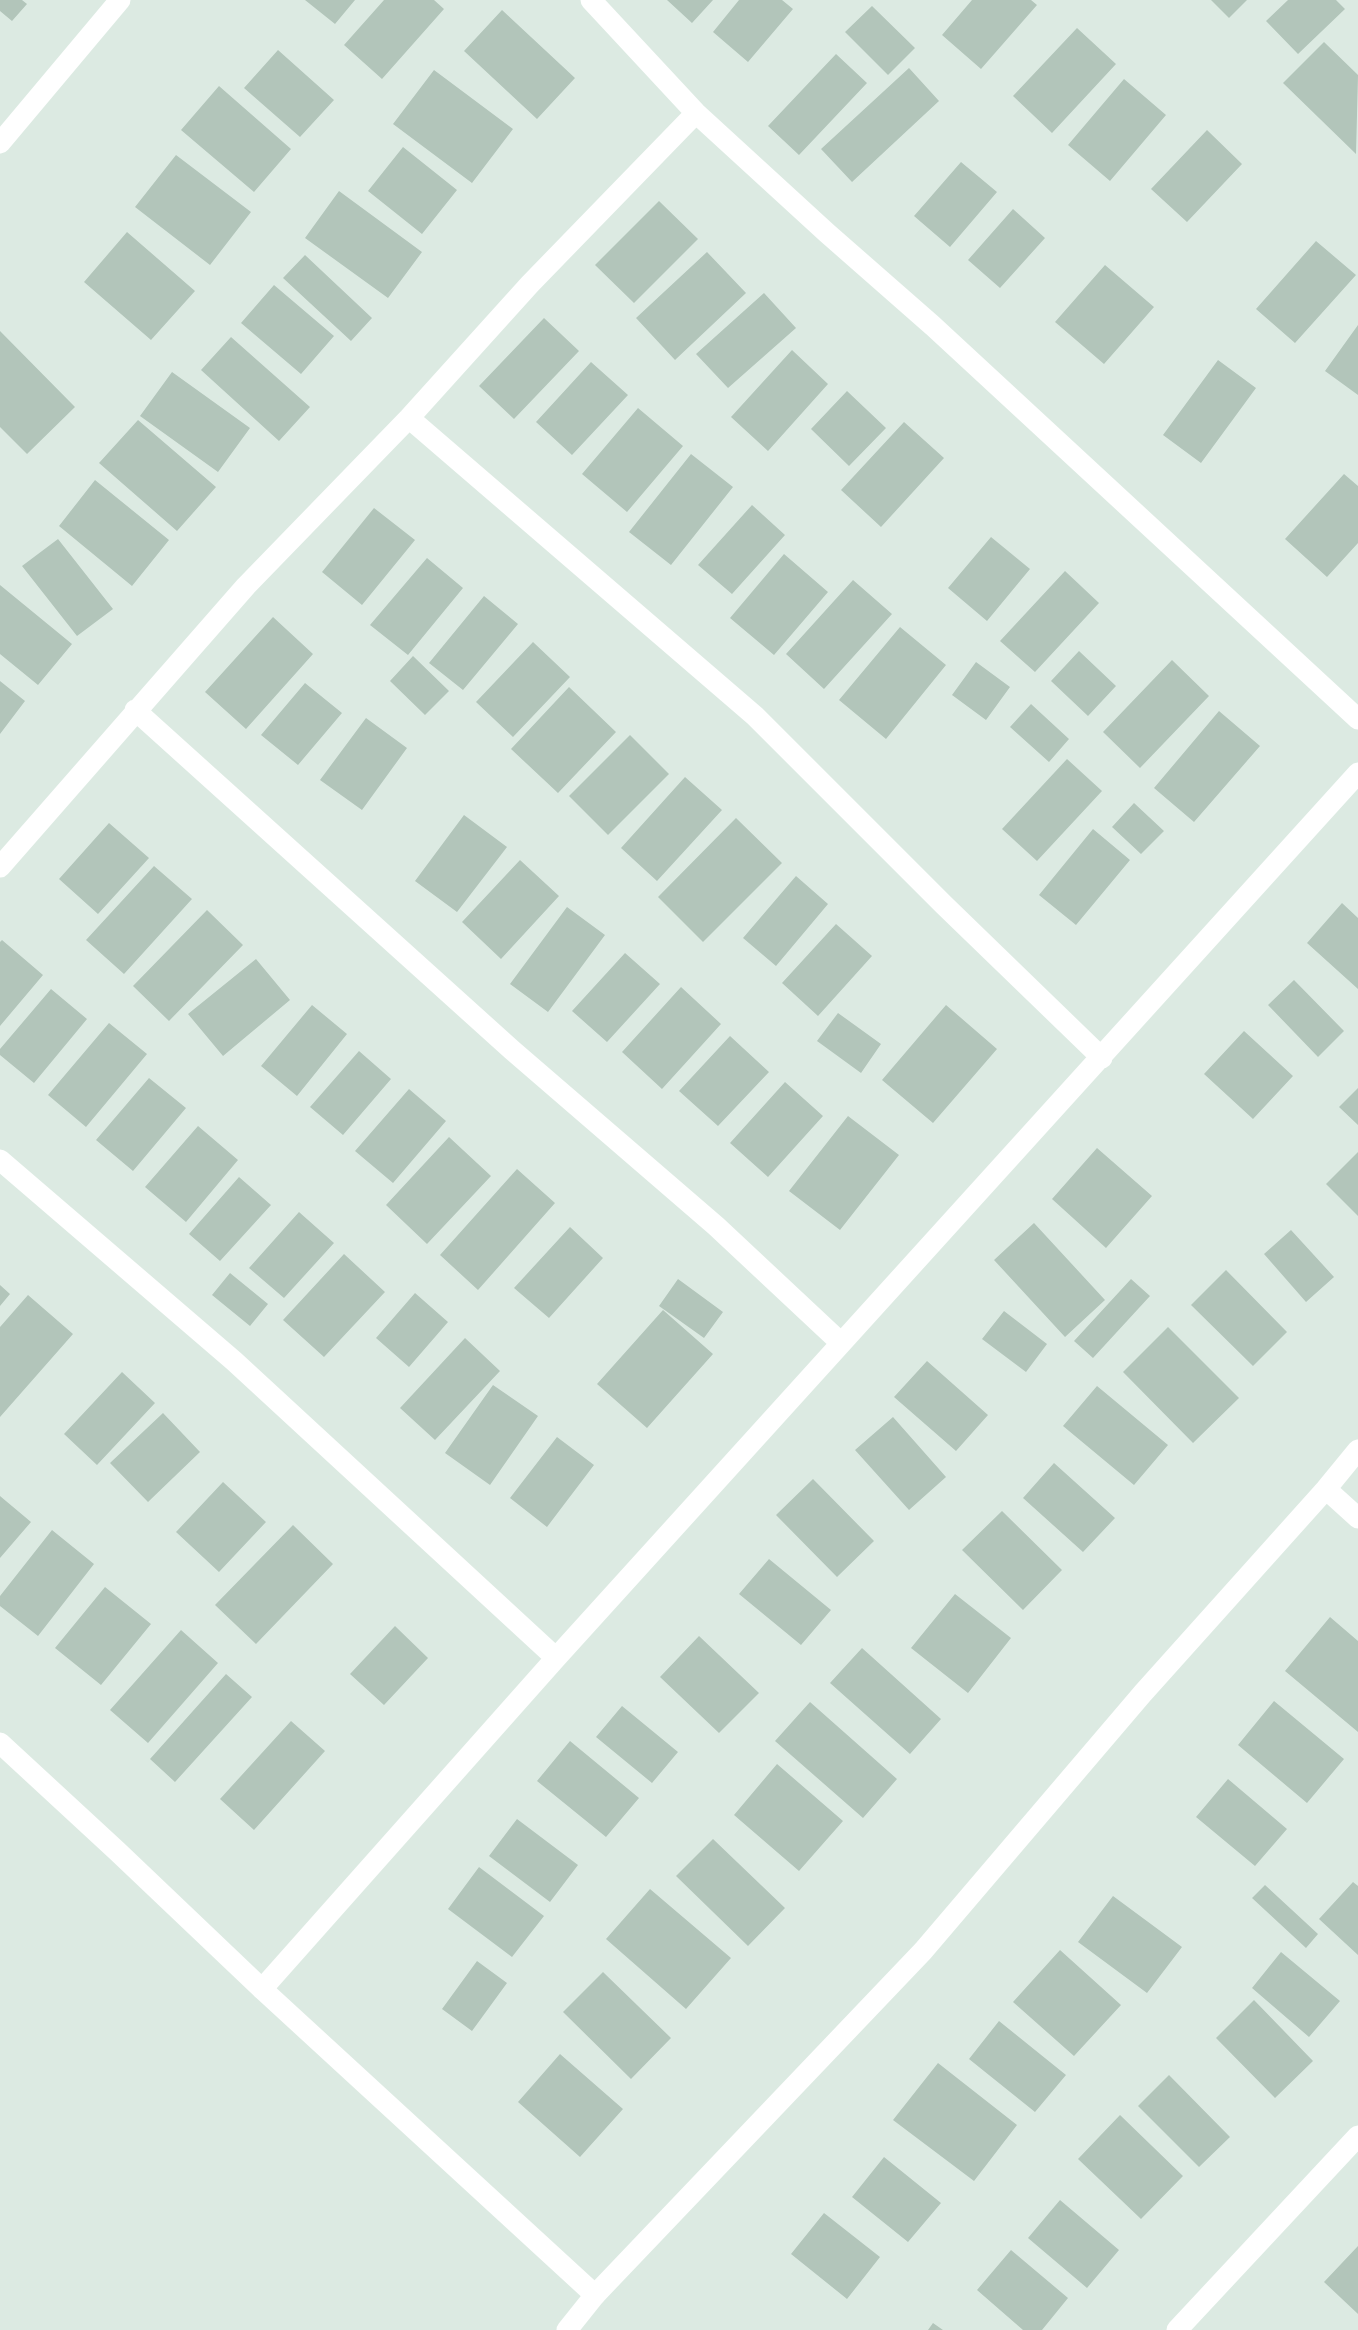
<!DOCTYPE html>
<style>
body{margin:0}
canvas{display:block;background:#dceae2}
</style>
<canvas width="1358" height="2330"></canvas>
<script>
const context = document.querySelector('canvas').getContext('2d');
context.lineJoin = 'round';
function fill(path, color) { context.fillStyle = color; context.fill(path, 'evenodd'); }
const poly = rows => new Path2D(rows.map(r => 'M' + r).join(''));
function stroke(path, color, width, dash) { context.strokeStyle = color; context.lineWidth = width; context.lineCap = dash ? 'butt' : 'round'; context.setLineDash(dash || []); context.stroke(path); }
const building = poly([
 [0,0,22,0,27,4,12,21,0,11],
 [305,0,355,0,335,24],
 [384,0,434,0,444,9,382,79,344,45],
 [667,0,713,0,692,23],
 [739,0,782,0,793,9,748,62,713,32],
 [972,0,1031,0,1037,5,981,69,942,35],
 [1211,0,1247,0,1229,18],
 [1288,0,1336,0,1345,9,1298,54,1266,21],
 [872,6,915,48,888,75,845,32],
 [502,10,575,78,537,119,464,51],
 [1077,28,1116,64,1052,133,1013,96],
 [1324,42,1358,75,1356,154,1283,83],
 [278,50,334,100,300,137,244,88],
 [836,54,867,83,799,155,768,126],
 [909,68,939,101,852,182,821,149],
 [434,70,513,129,472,183,393,124],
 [1124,79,1166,115,1110,181,1068,145],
 [219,86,291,149,254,192,181,130],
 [1207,130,1242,164,1187,222,1151,189],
 [403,147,457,190,422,234,368,191],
 [176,155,251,212,210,265,135,207],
 [961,162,997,192,950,247,914,216],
 [339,191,422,252,388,298,305,238],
 [659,201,698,239,634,303,595,265],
 [1013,209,1045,238,1000,288,968,260],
 [127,232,195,291,151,340,84,282],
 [1316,241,1356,275,1295,343,1256,309],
 [707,252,746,293,675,360,636,318],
 [305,255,372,318,351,341,283,278],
 [1105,265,1154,307,1104,364,1055,322],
 [274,285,334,336,301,374,241,323],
 [764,293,796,328,728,388,696,354],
 [544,318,579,351,514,419,479,386],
 [1358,325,1358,395,1325,371],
 [0,331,75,407,27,454,0,427],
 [231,337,310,407,279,441,201,370],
 [792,350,828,384,768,451,731,417],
 [1218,360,1256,388,1201,463,1163,435],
 [591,362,628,395,572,455,536,422],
 [172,372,250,428,218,472,140,416],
 [847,391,886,428,849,466,811,429],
 [638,408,683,446,627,512,582,474],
 [138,420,216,487,177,531,99,463],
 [904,422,944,458,881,527,841,490],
 [691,454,733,487,671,565,629,532],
 [1344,474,1358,486,1358,543,1327,577,1285,539],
 [95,480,169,540,132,586,59,526],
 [752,505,785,535,732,594,698,565],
 [374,508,415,540,362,605,322,572],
 [991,537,1030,569,987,621,948,588],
 [58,539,113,609,77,636,22,566],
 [784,554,828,592,774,655,730,618],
 [427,558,463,588,408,655,370,625],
 [1065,571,1099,603,1035,672,1000,641],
 [853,580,892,614,824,689,786,654],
 [0,585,72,644,38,685,0,654],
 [484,596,518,624,463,690,429,663],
 [273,617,313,654,246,729,205,692],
 [900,627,946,665,886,739,839,700],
 [533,642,570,677,513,737,476,702],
 [1079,651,1116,686,1088,716,1051,681],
 [413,656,449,691,425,715,390,681],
 [1172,660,1209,696,1140,768,1103,732],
 [976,662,1010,687,986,720,952,695],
 [0,681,25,701,0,734],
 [305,683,342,713,298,765,261,735],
 [569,687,616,732,558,793,511,749],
 [1031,704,1069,739,1049,762,1010,727],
 [1219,711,1260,746,1194,822,1154,788],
 [366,718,407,748,362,810,320,780],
 [630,735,669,774,608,835,569,796],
 [1067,759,1102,791,1037,861,1002,829],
 [685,777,722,810,657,881,621,848],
 [1134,803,1164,831,1141,854,1112,827],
 [464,815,507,847,457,912,415,881],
 [736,818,782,863,703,942,658,897],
 [109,823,149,858,98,914,59,879],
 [1093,829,1130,860,1076,925,1039,895],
 [520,860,559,896,501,959,462,922],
 [154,866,192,899,124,974,86,940],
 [796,876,828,904,776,966,743,938],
 [1342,903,1358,918,1358,989,1307,943],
 [567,907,605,935,548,1012,510,984],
 [207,910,243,945,169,1021,133,986],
 [836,924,872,956,818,1016,782,983],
 [2,940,43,975,0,1026,0,942],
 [625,953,660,984,607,1042,572,1011],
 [256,959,290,1000,223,1056,188,1014],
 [1294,980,1344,1031,1318,1057,1268,1005],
 [681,987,721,1024,662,1089,622,1052],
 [51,989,87,1019,34,1083,0,1055,0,1049],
 [312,1005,347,1034,297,1096,261,1066],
 [946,1005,997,1049,933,1123,882,1080],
 [838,1013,881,1044,861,1073,817,1041],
 [109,1023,147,1054,86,1127,48,1095],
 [1244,1031,1293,1076,1253,1119,1204,1074],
 [730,1036,769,1072,718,1126,679,1091],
 [359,1051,391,1079,343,1135,310,1107],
 [149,1078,186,1108,133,1171,96,1140],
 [785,1082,823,1116,768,1177,730,1143],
 [1358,1088,1358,1125,1339,1107],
 [409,1089,446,1121,393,1183,355,1151],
 [848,1116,899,1155,840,1230,789,1191],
 [198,1126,238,1160,186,1222,145,1187],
 [449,1137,491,1176,427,1244,386,1205],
 [1097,1148,1152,1196,1106,1248,1052,1199],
 [1358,1152,1358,1216,1326,1184],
 [517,1169,555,1203,478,1290,440,1255],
 [239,1177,271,1205,220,1261,189,1234],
 [299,1212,334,1243,284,1298,249,1268],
 [1034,1223,1105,1300,1065,1337,994,1260],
 [570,1227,603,1258,549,1318,514,1288],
 [1291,1230,1334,1277,1306,1302,1264,1254],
 [344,1254,385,1292,324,1357,283,1320],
 [1226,1270,1287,1332,1253,1366,1191,1305],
 [230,1273,268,1304,250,1326,212,1295],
 [678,1279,723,1312,704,1338,659,1306],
 [1131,1279,1150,1296,1093,1358,1074,1341],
 [0,1285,10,1294,0,1306],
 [415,1293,448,1322,409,1367,376,1338],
 [28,1295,73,1334,0,1417,0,1327],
 [663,1310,713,1354,647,1428,597,1384],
 [1004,1311,1047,1344,1026,1372,982,1339],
 [1168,1327,1239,1398,1193,1443,1123,1372],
 [465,1338,500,1371,435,1440,400,1408],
 [927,1361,988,1415,956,1451,894,1397],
 [122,1372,155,1403,97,1465,64,1434],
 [493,1385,538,1416,490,1485,445,1453],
 [1097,1386,1168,1445,1134,1485,1063,1426],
 [163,1413,200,1452,148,1502,110,1463],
 [893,1417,946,1477,909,1510,855,1450],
 [557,1437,594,1465,547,1527,510,1498],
 [1054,1463,1115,1518,1083,1552,1023,1498],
 [813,1479,874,1541,837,1577,776,1515],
 [223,1482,266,1522,219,1572,176,1532],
 [0,1496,31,1522,0,1558],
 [1002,1511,1062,1570,1023,1610,962,1550],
 [293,1525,333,1564,256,1644,215,1605],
 [52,1530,94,1564,38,1636,0,1606,0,1596],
 [769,1559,831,1610,801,1645,739,1594],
 [105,1587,151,1624,101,1685,55,1648],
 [955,1594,1011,1638,968,1693,911,1648],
 [1330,1617,1358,1641,1358,1732,1285,1671],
 [395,1626,428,1658,384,1705,350,1674],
 [181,1630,218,1663,148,1743,110,1710],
 [699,1636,759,1693,719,1733,660,1677],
 [862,1648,941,1719,910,1754,830,1683],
 [226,1674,252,1697,175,1782,150,1759],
 [1274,1701,1344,1759,1307,1803,1238,1745],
 [810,1702,897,1779,863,1818,775,1741],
 [622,1706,678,1752,652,1783,596,1737],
 [291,1721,325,1751,254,1830,220,1799],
 [570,1741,639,1798,606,1837,537,1781],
 [777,1764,843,1821,799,1871,734,1815],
 [1228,1779,1287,1829,1255,1866,1196,1817],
 [517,1819,578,1865,550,1902,489,1856],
 [713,1839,785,1908,748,1946,676,1876],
 [479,1867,544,1916,512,1957,448,1909],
 [1353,1882,1358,1886,1358,1955,1319,1919],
 [1265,1885,1318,1934,1306,1948,1252,1898],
 [650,1889,731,1958,686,2009,606,1939],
 [1113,1896,1182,1947,1147,1993,1078,1942],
 [1060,1950,1121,2005,1074,2056,1013,2002],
 [1281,1952,1340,2001,1309,2037,1252,1988],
 [477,1961,507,1983,472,2031,442,2009],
 [603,1972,671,2038,631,2079,563,2012],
 [1254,2000,1313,2061,1275,2098,1216,2038],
 [999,2021,1066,2075,1035,2112,969,2059],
 [560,2054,623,2109,580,2157,518,2102],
 [938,2063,1017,2125,974,2181,893,2120],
 [1169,2075,1230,2137,1199,2167,1138,2106],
 [1120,2115,1183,2176,1141,2219,1078,2159],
 [884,2157,941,2203,908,2242,852,2197],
 [1060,2200,1119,2250,1087,2288,1028,2238],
 [824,2213,880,2257,847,2299,791,2254],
 [1358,2246,1358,2314,1324,2282],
 [1011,2250,1068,2298,1042,2330,1023,2330,977,2290],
 [933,2323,943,2330,928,2330]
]);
const minor = poly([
 [591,0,696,113,827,233,933,326,1358,719],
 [0,143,120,0],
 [409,418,755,716,944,905,1102,1058],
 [135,710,512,1050,716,1226,841,1343],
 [0,867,246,586,409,418,530,284,696,113],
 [0,1160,234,1361,556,1658],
 [1326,1489,1358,1518],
 [262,1989,556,1658,1358,773],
 [595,2295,923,1951,1143,1693,1326,1489,1358,1450],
 [1177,2330,1358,2136]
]);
const tertiary = poly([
 [0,1743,117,1851,262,1989,595,2295,567,2330]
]);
fill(building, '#b2c5ba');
stroke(minor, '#fff', 21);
stroke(tertiary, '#fff', 21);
</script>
